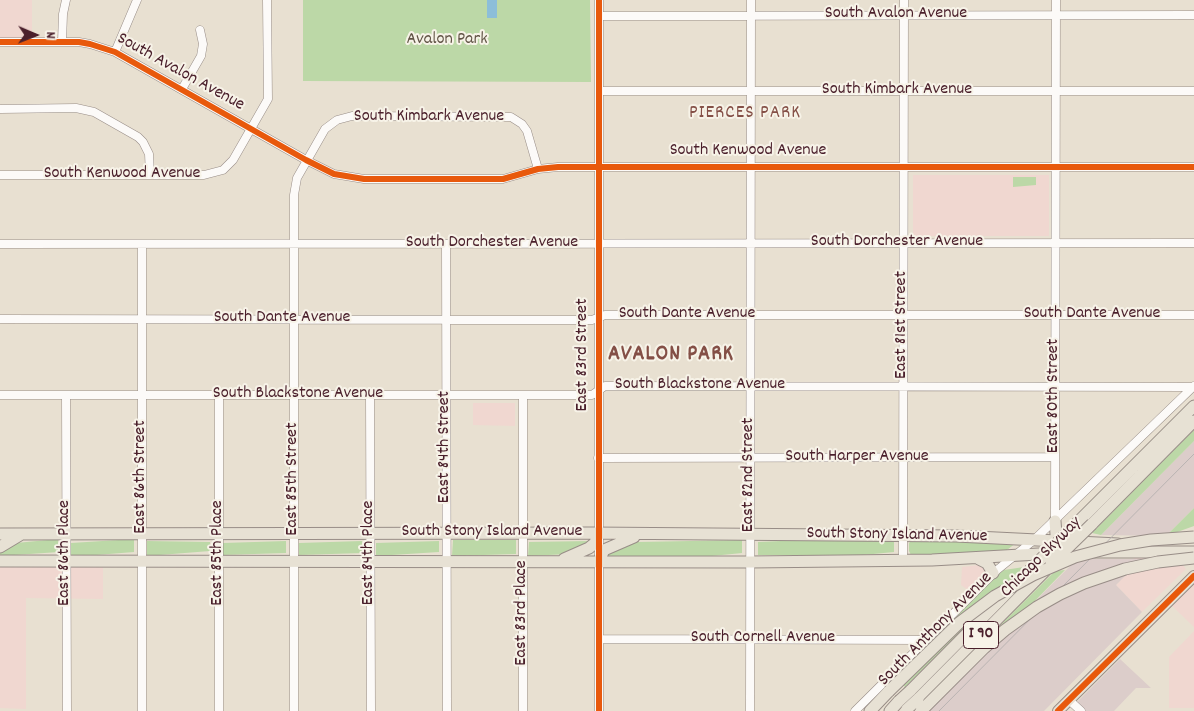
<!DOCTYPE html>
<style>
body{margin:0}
#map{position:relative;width:1194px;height:711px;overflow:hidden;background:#e8e0d1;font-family:Dekko,sans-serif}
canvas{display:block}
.north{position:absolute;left:10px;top:10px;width:50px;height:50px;-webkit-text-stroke:4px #f7f3e8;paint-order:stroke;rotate:91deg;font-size:14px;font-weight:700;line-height:20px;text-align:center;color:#4a1f2b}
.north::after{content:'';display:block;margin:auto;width:18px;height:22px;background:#4a1f2b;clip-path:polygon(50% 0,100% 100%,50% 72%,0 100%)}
</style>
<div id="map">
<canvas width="1194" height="711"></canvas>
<div class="north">N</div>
</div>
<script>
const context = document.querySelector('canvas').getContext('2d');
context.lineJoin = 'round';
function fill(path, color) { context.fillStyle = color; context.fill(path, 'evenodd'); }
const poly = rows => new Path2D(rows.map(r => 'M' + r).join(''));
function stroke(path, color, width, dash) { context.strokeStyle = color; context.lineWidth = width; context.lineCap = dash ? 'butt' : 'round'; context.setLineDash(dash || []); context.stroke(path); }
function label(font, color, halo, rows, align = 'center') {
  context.font = font + ' Dekko,sans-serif'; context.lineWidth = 4; context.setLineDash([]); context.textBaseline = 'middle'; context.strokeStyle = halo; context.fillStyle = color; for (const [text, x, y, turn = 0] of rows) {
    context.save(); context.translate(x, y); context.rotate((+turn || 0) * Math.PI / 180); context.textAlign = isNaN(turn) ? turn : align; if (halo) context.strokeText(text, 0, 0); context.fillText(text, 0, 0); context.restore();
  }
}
const built = poly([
 [0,0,32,0,32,41,0,41],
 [913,175,1049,175,1049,236,913,236],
 [473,403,515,403,515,426,473,425],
 [1136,556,1144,556,1182,564,1186,569,1142,612,1116,585,1141,559,1133,559],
 [979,565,985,565,987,572,969,591,961,585,962,567],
 [0,567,103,567,103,599,26,598,26,709,0,708],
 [1194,584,1194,627,1172,606],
 [1194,631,1194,708,1169,708,1169,657]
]);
const industrial = poly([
 [1194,441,1194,508,1166,536,1101,535],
 [1077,559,1142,559,1116,585,1142,612,1044,711,930,711,928,709],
 [1120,659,1151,688,1136,688,1114,711,1085,711,1077,702]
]);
const green = poly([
 [303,0,590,0,591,82,303,81],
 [1013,177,1036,177,1036,185,1013,187],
 [1194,430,1194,441,1101,535,1092,533],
 [1194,508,1194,526,1166,536],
 [58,539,59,552,0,556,0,550,16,543],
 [134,539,134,552,71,557,71,543],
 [453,540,516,540,516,554,452,556],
 [742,540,742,553,712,556,607,556,607,551,638,542],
 [803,540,894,541,894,552,863,555,758,555,758,542],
 [912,540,1016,543,1003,553,911,555,909,551,909,543],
 [147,541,210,542,210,551,147,556],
 [286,541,286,553,222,555,223,543],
 [362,541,363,553,299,555,299,543],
 [439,541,439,552,376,556,376,543],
 [590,541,569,554,528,556,529,542],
 [1024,567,905,687,897,678,997,575,1004,570],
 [1065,570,1026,610,922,703,1055,571]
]);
const water = poly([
 [487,0,497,0,497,18,487,18]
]);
const minor = poly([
 [599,16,1194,15],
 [0,42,79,42,90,44,115,52,306,160,334,174,364,179,503,179,538,169,558,167,1194,167],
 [62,42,63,14,66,0],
 [115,52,137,0],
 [182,89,201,56,203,44,200,30],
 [599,91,1194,91],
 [0,109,76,108,94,112,138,137,143,142,149,154,150,175],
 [0,175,204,175,223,170,233,160,268,99,267,0],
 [0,244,1194,243],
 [446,244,447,711],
 [0,319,592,320,605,315,1194,315],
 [0,395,592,395,605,386,1193,387],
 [66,395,67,711],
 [219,395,219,711],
 [370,395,371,711],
 [598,458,1055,457],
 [1055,521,1056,0],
 [903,560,904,0],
 [599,639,926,640],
 [1069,700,1081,711],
 [142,711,142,244],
 [294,711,294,195,297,178,325,129,337,120,352,116,511,117,522,124,527,131,538,169],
 [523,711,523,395],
 [599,711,599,0],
 [750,711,751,0],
 [855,711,997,570,1034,540,1194,386]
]);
const major = poly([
 [1058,711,1194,576]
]);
const highway = poly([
 [1055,521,1056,534,1063,542],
 [1076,524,1194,406],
 [1092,524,1194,421],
 [0,534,592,533,956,536,1118,544],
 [0,547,20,535],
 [564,559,589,548,595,543,598,533],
 [979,559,987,563,993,573],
 [0,561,750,562,932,560,1074,552,1194,552],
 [599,561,604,550,634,537],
 [910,691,1010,590],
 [918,699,1045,571],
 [870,711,889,691],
 [890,711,899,701]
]);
const rail = poly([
 [939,711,1194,454]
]);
const highwayBridge = poly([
 [1051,564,1092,524],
 [1029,571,1076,524],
 [889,691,959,623,995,596,1033,575,1075,557,1120,545,1151,540,1194,537],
 [899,701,910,691],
 [907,709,918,699],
 [921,711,984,648,1005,630,1037,607,1060,594,1084,583,1125,569,1158,562,1194,558]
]);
const cycleway = poly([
 [0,42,79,42,90,44,115,52,306,160,334,174,364,179,503,179,538,169,558,167,1194,167],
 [599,711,599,0],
 [1058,711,1194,576]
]);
const shields = [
 [981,635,35]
];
const shieldNames = [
 ["I 90",981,635]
];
const streetNames = [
 ["South Avalon Avenue",896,15],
 ["South Avalon Avenue",180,73,29],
 ["South Kimbark Avenue",897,91],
 ["South Kimbark Avenue",429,118],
 ["South Kenwood Avenue",748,152],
 ["South Kenwood Avenue",122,175],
 ["South Dorchester Avenue",897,243],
 ["South Dorchester Avenue",492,244],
 ["South Dante Avenue",687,315],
 ["South Dante Avenue",1092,315],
 ["South Dante Avenue",282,319],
 ["East 81st Street",903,325,-90],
 ["East 83rd Street",584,355,-90],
 ["South Blackstone Avenue",700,386],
 ["South Blackstone Avenue",298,395],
 ["East 80th Street",1055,396,-90],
 ["East 84th Street",446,447,-90],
 ["South Harper Avenue",857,458],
 ["East 82nd Street",750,475,-90],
 ["East 86th Street",142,477,-90],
 ["East 85th Street",294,479,-90],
 ["South Stony Island Avenue",492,533],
 ["South Stony Island Avenue",897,536,1],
 ["East 86th Place",66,553,-90],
 ["East 85th Place",219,553,-90],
 ["East 84th Place",370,553,-90],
 ["Chicago Skyway",1042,558,-45],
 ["East 83rd Place",523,613,-90],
 ["South Anthony Avenue",936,630,-45],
 ["South Cornell Avenue",763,639]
];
const parkNames = [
 ["Avalon Park",447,41]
];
const neighbourhoodNames = [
 ["PIERCES PARK",745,114]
];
const districtNames = [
 ["AVALON PARK",671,356]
];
fill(built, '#f0d7d0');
fill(industrial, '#dccdca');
fill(green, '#bcd8a7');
fill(water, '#8cbed9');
stroke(minor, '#988d87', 9);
stroke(major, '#988d87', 12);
stroke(highway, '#988d87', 13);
stroke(minor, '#fcfaf8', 8);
stroke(major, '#e7e1d4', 10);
stroke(highway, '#e7e1d4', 11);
stroke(rail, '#b9b3b2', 1);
stroke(highwayBridge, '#988d87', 13, []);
stroke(highwayBridge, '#e7e1d4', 11);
stroke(cycleway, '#e8590c', 6);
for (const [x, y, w] of shields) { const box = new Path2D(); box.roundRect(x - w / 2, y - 13.5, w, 27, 4); context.fillStyle = '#f7f3e8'; context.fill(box); stroke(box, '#4a1f2b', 1); }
label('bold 16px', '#4a1f2b', null, shieldNames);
label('18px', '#4a1f2b', '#f7f3e8', streetNames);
label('18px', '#615446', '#f7f3e8', parkNames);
context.letterSpacing = '1px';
label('19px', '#844f46', '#f7f3e8', neighbourhoodNames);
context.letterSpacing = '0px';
context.letterSpacing = '1px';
label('bold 22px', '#844f46', '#f7f3e8', districtNames);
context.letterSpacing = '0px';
</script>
